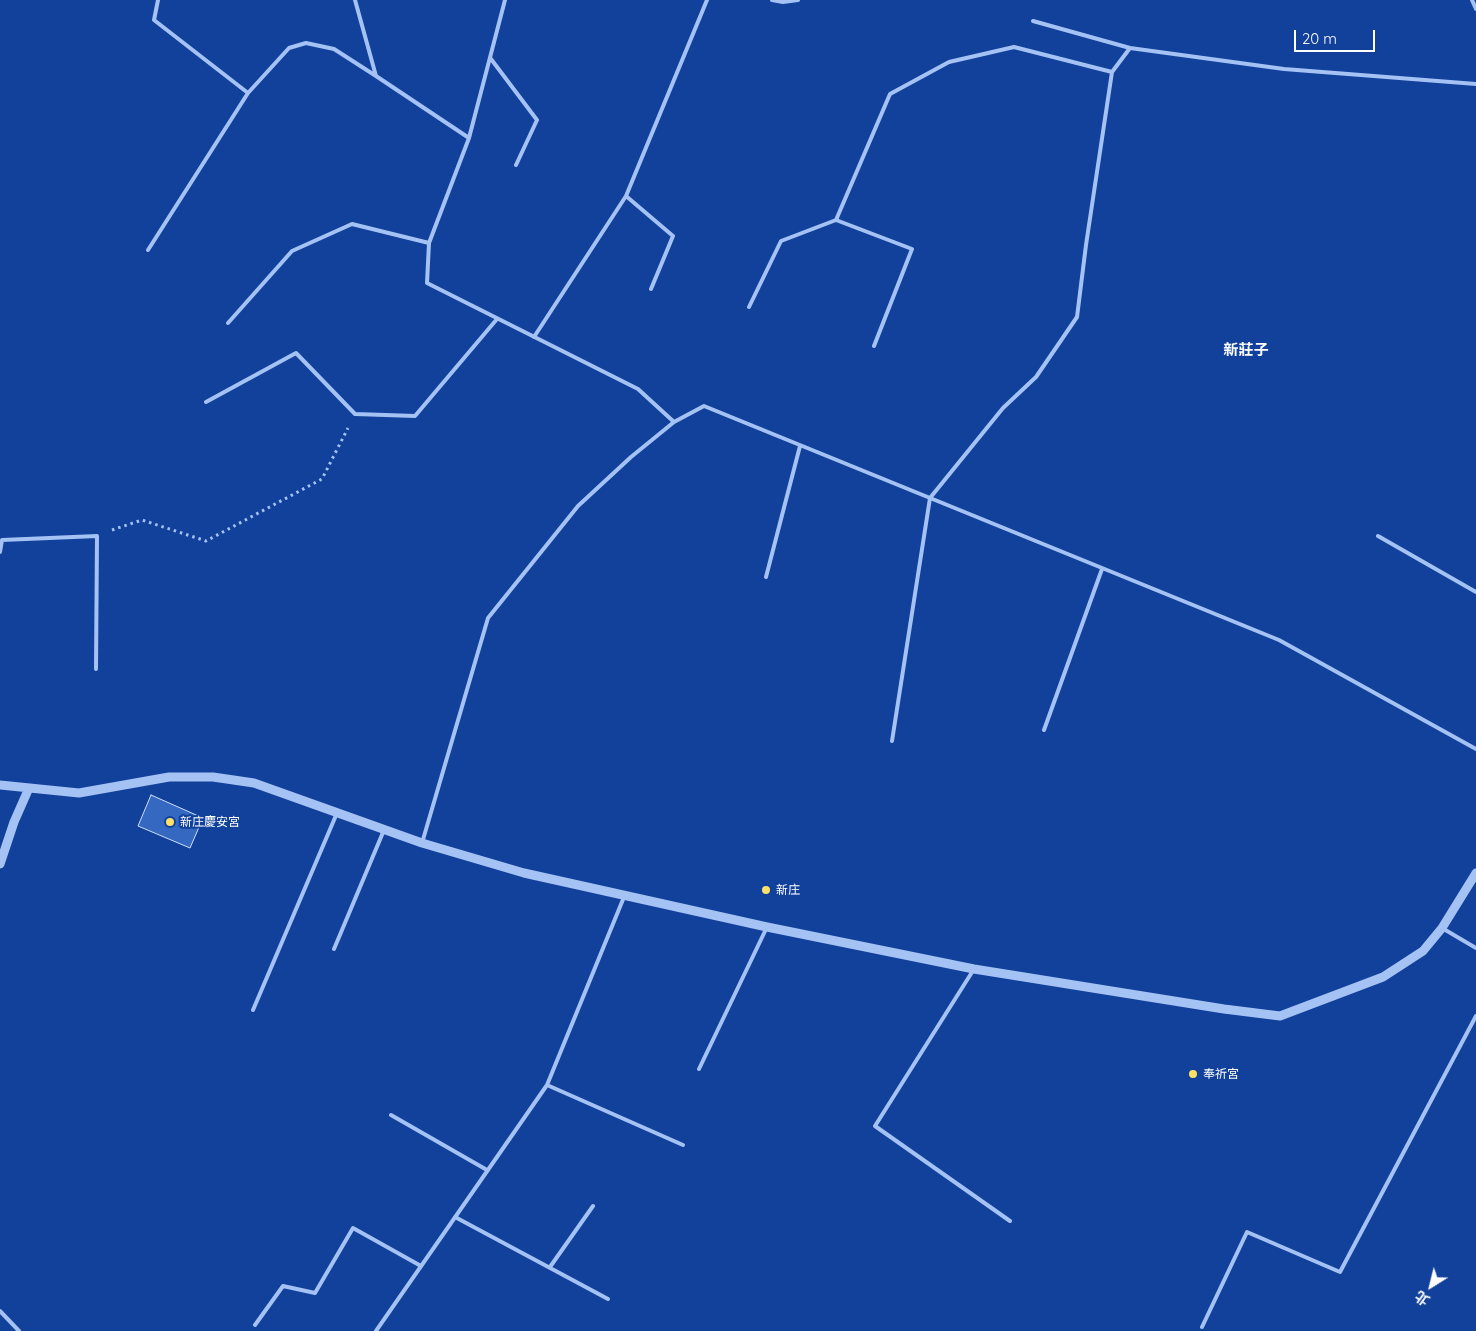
<!DOCTYPE html>
<meta charset="utf-8">
<style>
body{margin:0}
#map{position:relative;width:1476px;height:1331px;overflow:hidden;background:#11419b;font-family:Quicksand,"Noto Sans TC",sans-serif}
canvas{display:block}
.north{position:absolute;left:1406px;top:1261px;width:50px;height:50px;-webkit-text-stroke:4px #11419b;paint-order:stroke;rotate:216deg;font-size:14px;font-weight:700;line-height:20px;text-align:center;color:#fff}
.north::after{content:'';display:block;margin:auto;width:18px;height:22px;background:#fff;clip-path:polygon(50% 0,100% 100%,50% 72%,0 100%)}
.scale{position:absolute;left:1294px;top:30px;width:81px;height:22px;box-sizing:border-box;border:2px solid #fff;border-top:0;padding-left:6px;font-size:15px;line-height:18px;white-space:nowrap;color:#fff;-webkit-text-stroke:4px #11419b;paint-order:stroke}
</style>
<div id="map">
<canvas width="1476" height="1331"></canvas>
<div class="north">北</div>
<div class="scale">20 m</div>
</div>
<script>
const context = document.querySelector('canvas').getContext('2d');
context.lineJoin = 'round';
function fill(path, color) { context.fillStyle = color; context.fill(path, 'evenodd'); }
const poly = rows => new Path2D(rows.map(r => 'M' + r).join(''));
function stroke(path, color, width, dash) { context.strokeStyle = color; context.lineWidth = width; context.lineCap = dash ? 'butt' : 'round'; context.setLineDash(dash || []); context.stroke(path); }
function label(font, color, halo, rows, align = 'center') {
  context.font = font + ' Quicksand,"Noto Sans TC",sans-serif'; context.lineWidth = 4; context.setLineDash([]); context.textBaseline = 'middle'; context.strokeStyle = halo; context.fillStyle = color; for (const [text, x, y, turn = 0] of rows) {
    context.save(); context.translate(x, y); context.rotate((+turn || 0) * Math.PI / 180); context.textAlign = isNaN(turn) ? turn : align; if (halo) context.strokeText(text, 0, 0); context.fillText(text, 0, 0); context.restore();
  }
}
const building = poly([
 [151,795,203,818,190,848,138,826,151,795]
]);
const path = poly([
 [112,530,142,520,206,541,322,479,348,428]
]);
const service = poly([
 [158,0,154,20,248,93],
 [355,0,376,76,469,138],
 [505,0,469,138,429,243,427,283,638,389,674,422],
 [772,0,783,2,798,0],
 [1472,0,1476,9],
 [1033,21,1130,48],
 [491,59,537,120,516,165],
 [626,196,673,236,651,289],
 [836,220,912,249,874,346],
 [148,250,248,93,289,48,306,43,334,49,376,76],
 [749,307,781,241,836,220,890,94,949,62,1014,47,1112,72],
 [228,323,292,251,352,224,429,243],
 [534,337,626,196,707,0],
 [206,402,296,353,355,414,415,416,497,319],
 [1378,536,1476,592],
 [0,552,2,540,97,536,96,669],
 [766,577,800,446],
 [1044,730,1102,569],
 [892,741,930,498,1003,408,1036,377,1077,317,1086,245,1112,72,1130,48,1284,69,1476,84],
 [422,843,488,618,578,506,631,457,674,422,704,406,1279,640,1476,749],
 [1442,928,1476,948],
 [334,949,384,830],
 [974,969,875,1126,1010,1221],
 [253,1010,337,813],
 [699,1069,767,927],
 [547,1085,683,1145],
 [391,1115,487,1170],
 [455,1217,608,1299],
 [550,1267,593,1206],
 [0,1311,19,1331],
 [255,1325,283,1286,315,1293,353,1228,421,1266],
 [1202,1327,1247,1232,1340,1272,1476,1016],
 [376,1331,547,1085,624,897]
]);
const tertiary = poly([
 [0,785,79,793,169,777,213,777,254,783,422,843,524,873,767,927,974,969,1224,1009,1280,1016,1383,977,1423,951,1442,928,1476,873],
 [0,864,14,822,29,788]
]);
const markers = [
 [170,822,5,"#ffe168"],
 [766,890,5,"#ffe168"],
 [1193,1074,5,"#ffe168"]
];
const poiNames = [
 ["新庄慶安宮",180,822],
 ["新庄",776,890],
 ["奉祈宮",1203,1074]
];
const quarterNames = [
 ["新莊子",1246,350]
];
fill(building, '#3568c1');
stroke(building, '#cddffe', 1);
stroke(path, '#a5c2f4', 3, [2.5, 4]);
stroke(service, '#a5c2f4', 4);
stroke(tertiary, '#a5c2f4', 9);
for (const [x, y, r, color] of markers) { const dot = new Path2D(); dot.arc(x, y, r, 0, 2 * Math.PI); context.fillStyle = color; context.fill(dot); stroke(dot, '#11419b', 2); }
label('12px', '#fff', '#11419b', poiNames, 'left');
label('bold 15px', '#fff', '#11419b', quarterNames);
</script>
